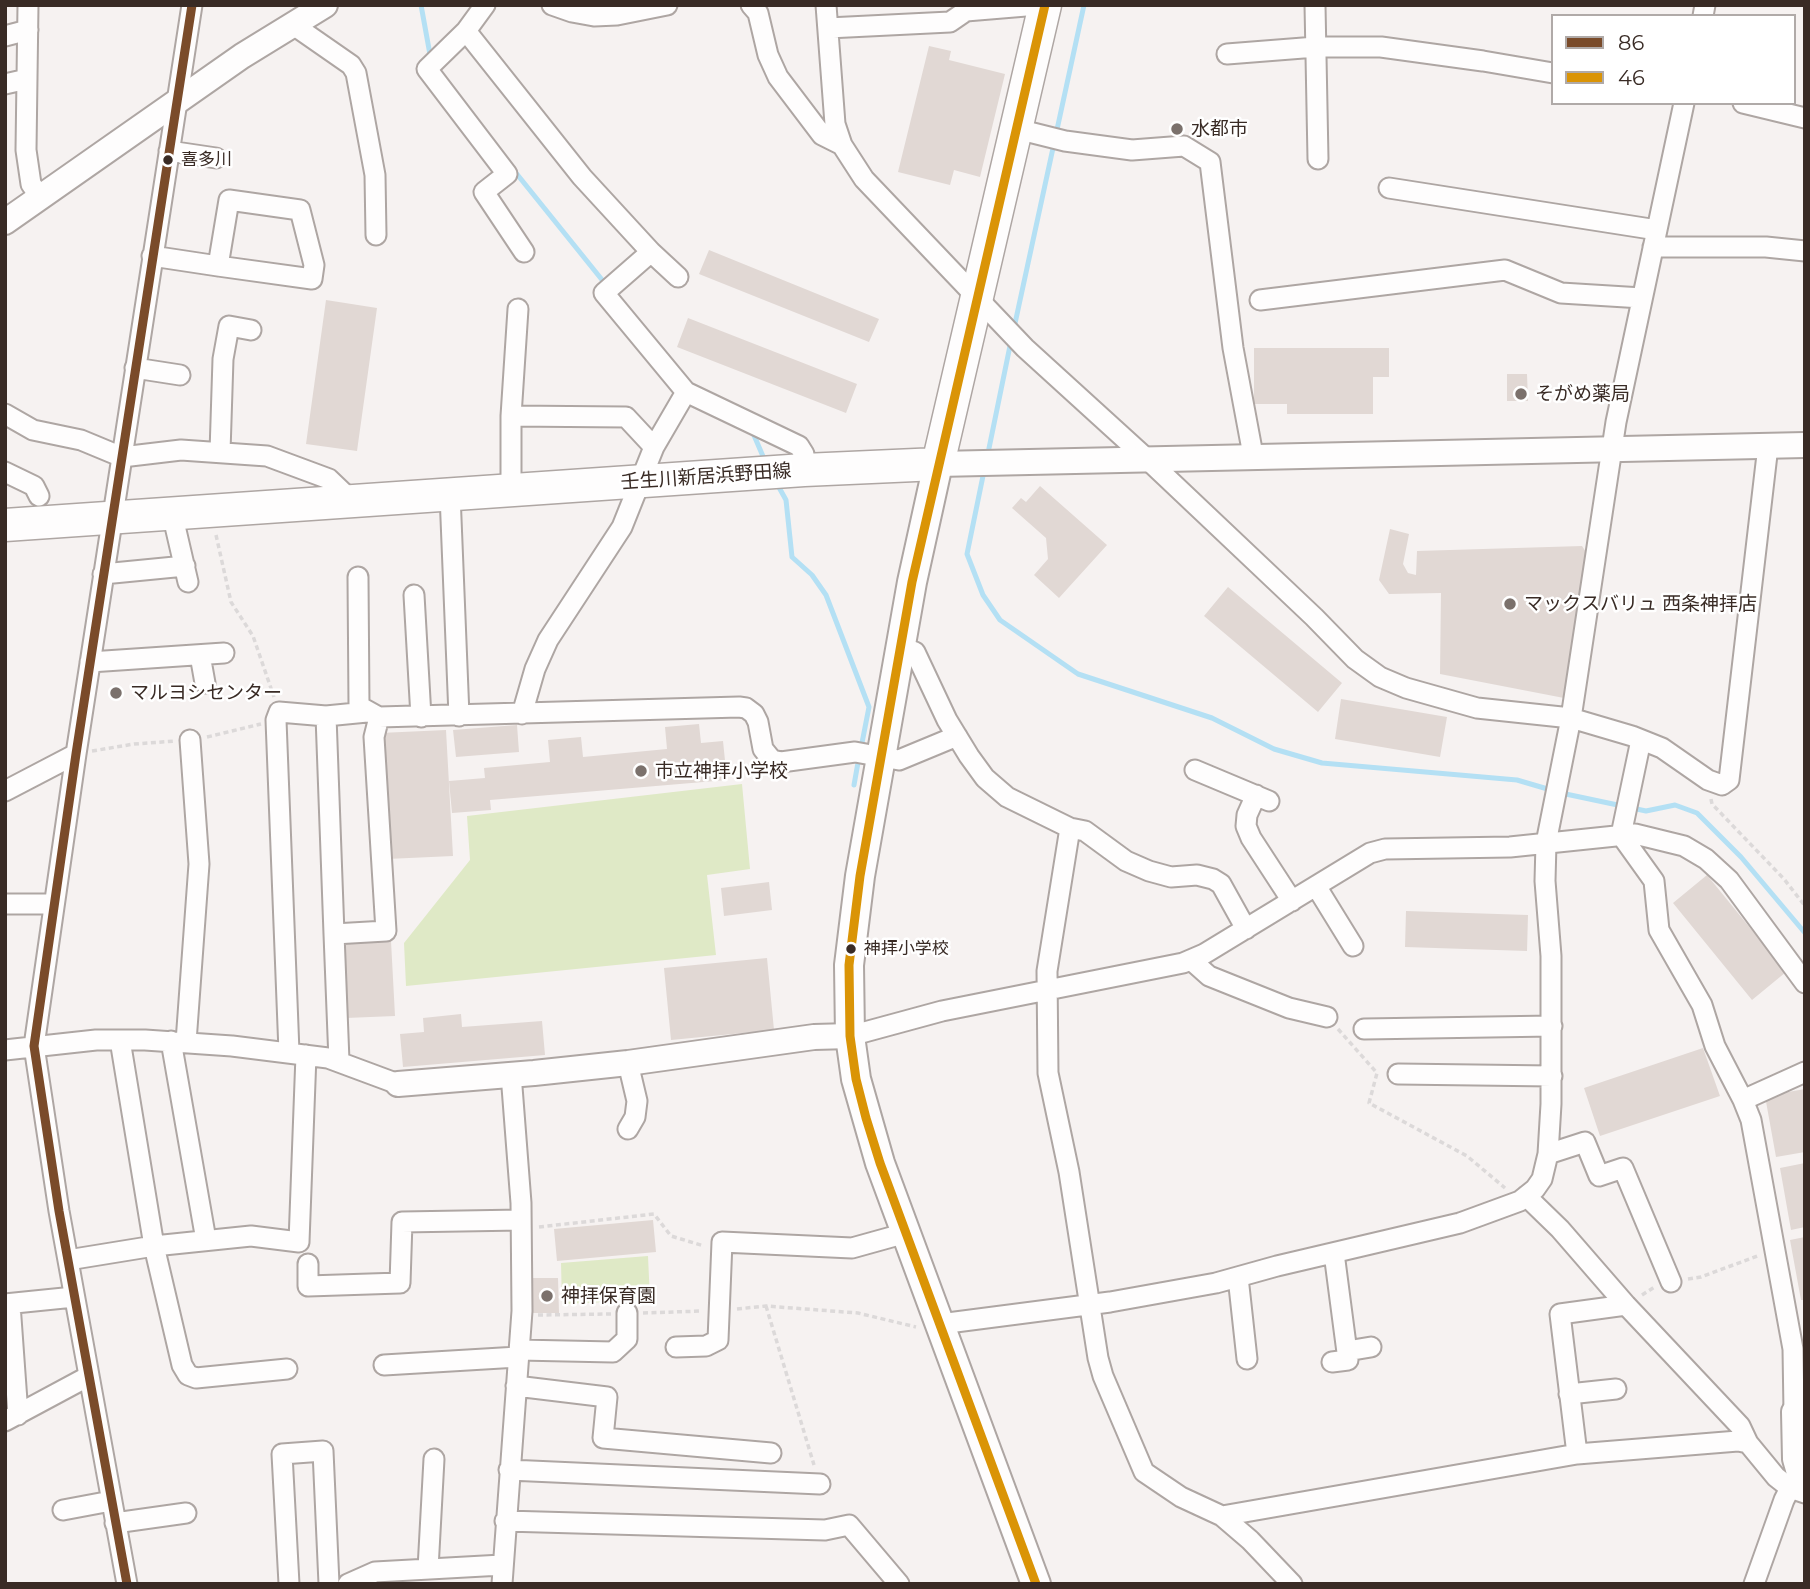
<!DOCTYPE html>
<meta charset="utf-8">
<style>
body{margin:0}
#map{position:relative;width:1810px;height:1589px;overflow:hidden;background:#f6f2f1;font-family:Montserrat,sans-serif}
canvas{display:block}
.frame{position:absolute;inset:0;border:7px solid #392b25;pointer-events:none}
.legend{position:absolute;left:1551px;top:14px;width:245px;height:91px;box-sizing:border-box;background:#fff;border:2px solid #b0aaa8;margin:0;padding:9px 12px;list-style:none;font-size:21px;color:#392b25}
.legend li{display:flex;align-items:center;gap:14px;height:35px}
.legend b{width:35px;border:2px solid #b0aaa8}
</style>
<div id="map">
<canvas width="1810" height="1589"></canvas>
<div class="frame"></div>
<ul class="legend">
<li><b style="height:9px;background:#7a4b2a"></b>86</li>
<li><b style="height:9px;background:#da9406"></b>46</li>
</ul>
</div>
<script>
const context = document.querySelector('canvas').getContext('2d');
context.lineJoin = 'round';
function fill(path, color) { context.fillStyle = color; context.fill(path, 'evenodd'); }
const poly = rows => new Path2D(rows.map(r => 'M' + r).join(''));
function stroke(path, color, width, dash) { context.strokeStyle = color; context.lineWidth = width; context.lineCap = dash ? 'butt' : 'round'; context.setLineDash(dash || []); context.stroke(path); }
function label(font, color, halo, rows, align = 'center') {
  context.font = font + ' Montserrat,"Noto Sans JP",sans-serif'; context.lineWidth = 5; context.setLineDash([]); context.textBaseline = 'middle'; context.strokeStyle = halo; context.fillStyle = color; for (const [text, x, y, turn = 0] of rows) {
    context.save(); context.translate(x, y); context.rotate((+turn || 0) * Math.PI / 180); context.textAlign = isNaN(turn) ? turn : align; if (halo) context.strokeText(text, 0, 0); context.fillText(text, 0, 0); context.restore();
  }
}
const green = poly([
 [742,784,750,869,707,875,716,955,406,986,404,943,470,860,467,816],
 [648,1256,650,1300,562,1304,561,1263]
]);
const stream = poly([
 [421,5,431,60],
 [512,168,607,286],
 [1014,328,1084,5],
 [749,431,753,433,765,461],
 [987,458,1011,341],
 [984,471,967,554,983,595,1000,620,1078,674,1212,718,1274,749,1322,763,1517,780,1551,790],
 [776,482,786,500,792,557,812,575,826,595,869,707,861,748],
 [854,785,859,757],
 [1561,793,1646,811,1675,805,1697,813,1741,857,1805,933]
]);
const building = poly([
 [929,46,951,51,949,60,1005,74,980,177,954,170,950,185,898,172],
 [709,250,879,319,869,342,699,274],
 [326,300,377,308,357,451,306,444],
 [688,318,857,384,846,413,677,347],
 [1254,348,1389,348,1389,377,1373,377,1373,414,1287,414,1287,404,1254,404],
 [1507,374,1527,374,1528,401,1507,401],
 [1040,486,1107,545,1059,598,1034,575,1048,559,1046,538,1012,508,1021,498,1026,502],
 [1390,529,1409,534,1403,564,1408,573,1416,575,1417,551,1582,546,1586,552,1564,698,1440,674,1441,593,1389,594,1379,580],
 [1228,587,1342,683,1318,712,1204,616],
 [1341,699,1447,717,1440,757,1335,739],
 [699,724,701,743,723,741,727,780,490,800,491,810,452,813,449,781,485,778,484,768,550,762,548,740,581,737,583,757,667,749,665,727],
 [517,725,519,752,456,757,453,730],
 [446,730,453,856,387,859,380,733],
 [1707,875,1786,972,1752,1000,1673,903],
 [769,882,772,910,724,916,721,888],
 [1406,911,1528,915,1527,951,1405,947],
 [391,941,395,1016,346,1018,342,943],
 [767,958,774,1030,671,1040,664,968],
 [461,1014,462,1027,542,1021,545,1055,403,1067,400,1034,424,1032,423,1018],
 [1703,1048,1720,1096,1600,1136,1584,1088],
 [1805,1089,1805,1152,1776,1157,1765,1096],
 [1805,1163,1805,1227,1791,1230,1780,1168],
 [653,1220,656,1252,557,1261,554,1229],
 [1805,1237,1805,1300,1801,1300,1790,1240],
 [531,1278,558,1278,559,1313,531,1313]
]);
const path = poly([
 [216,535,231,602,253,636,274,697],
 [207,737,261,724],
 [92,751,134,744,175,741],
 [1711,799,1712,804,1784,879,1805,906],
 [1338,1029,1377,1073,1369,1103,1467,1156,1505,1188],
 [539,1227,654,1214,671,1236,704,1246],
 [1688,1279,1701,1277,1760,1255],
 [1642,1295,1656,1286],
 [766,1306,814,1465],
 [737,1309,766,1306,858,1313,916,1327],
 [643,1313,702,1311],
 [538,1315,611,1314]
]);
const minor = poly([
 [28,5,26,150,31,184,40,197],
 [485,5,466,31,427,69,507,174,484,192,524,252],
 [552,5,572,12,594,16,617,15,667,5],
 [751,5,758,13,768,55,778,77,822,135,842,145],
 [826,5,835,124,842,145,864,179,1025,348,1147,459,1314,617,1355,659,1380,677,1406,688,1477,708,1571,718,1632,736,1662,748,1708,780,1722,785,1729,780,1768,446],
 [1315,5,1318,159],
 [1703,16,1705,5],
 [292,24,351,65,356,73,375,175,376,235],
 [828,28,950,22,966,11,1038,5],
 [466,31,582,177,651,252,678,277],
 [5,36,28,30],
 [1227,54,1316,47,1381,47,1483,61,1553,73],
 [5,84,27,79],
 [1743,103,1805,118],
 [1017,129,1065,141,1132,150,1184,146,1210,162,1233,348,1253,455],
 [169,151,216,158],
 [1389,188,1657,230],
 [1653,247,1766,247,1805,251],
 [651,252,604,293,686,392,799,446,804,454,804,470],
 [152,256,218,266,312,279,314,265,300,210,229,200,218,266],
 [1260,300,1505,270,1561,293,1642,298],
 [135,368,180,375],
 [5,414,33,430,81,440,122,457,181,450,267,456,329,479,351,500],
 [511,416,626,417,654,447],
 [220,452,223,359,229,326,251,330],
 [5,472,34,486,39,496],
 [511,490,511,416,518,309],
 [450,494,459,716],
 [172,513,188,582],
 [103,574,185,566],
 [358,577,359,706,377,716],
 [414,595,421,717],
 [901,647,915,652,947,720,969,756,985,778,1007,797,1070,828,1085,831,1126,861,1149,871,1171,877,1197,875,1213,879,1221,884,1246,929],
 [200,655,205,683],
 [90,662,224,653],
 [522,714,535,669,548,640,622,527,654,447,686,392],
 [326,716,334,934],
 [1641,740,1621,835,1654,881,1659,930,1702,1005,1715,1046,1743,1100,1751,1120,1793,1349,1794,1412],
 [1195,770,1269,801],
 [5,791,76,754],
 [1256,795,1247,815,1246,826,1251,838,1292,901],
 [1070,828,1047,971,1048,1073,1069,1172,1098,1358,1103,1376,1144,1472,1181,1497,1222,1516,1250,1540,1292,1584],
 [1316,886,1353,946],
 [5,904,54,904],
 [1191,960,1209,976,1289,1008,1327,1017],
 [1364,1029,1552,1026],
 [850,1036,942,1011,1183,963,1204,954,1370,853,1385,849,1510,847,1635,834,1684,846,1706,859,1729,880,1805,983],
 [120,1040,154,1246,182,1365,188,1375,196,1378,287,1369],
 [171,1041,206,1240],
 [186,1042,199,864,190,740],
 [5,1050,96,1040,145,1040,232,1046,328,1058,398,1084],
 [289,1052,276,720,279,712,326,716,367,712],
 [339,1061,334,934,386,931,374,737,379,717,739,707,746,708,754,714,758,722,763,749,772,760,781,762,855,752,899,760,957,736],
 [628,1063,637,1101,635,1117,628,1129],
 [1398,1074,1552,1076],
 [1743,1100,1805,1072],
 [1548,1154,1585,1142,1599,1176,1623,1168,1671,1282],
 [1526,1196,1560,1229,1626,1305,1740,1426,1748,1443,1776,1477,1790,1488,1805,1493],
 [68,1260,154,1246,251,1236,299,1242,306,1055],
 [308,1264,308,1286,400,1283,402,1222,521,1220],
 [1238,1277,1247,1359],
 [5,1304,74,1297],
 [10,1304,18,1415],
 [940,1324,1110,1302,1216,1283,1277,1266,1460,1223,1520,1201,1535,1189,1542,1179,1548,1154,1551,1104,1551,956,1545,881,1546,843,1571,718,1616,422,1684,103],
 [676,1347,706,1346,718,1340,722,1242,852,1248,906,1233],
 [519,1350,613,1352,627,1339,627,1313],
 [1347,1351,1371,1347],
 [1332,1362,1348,1360,1334,1253],
 [384,1365,518,1357],
 [516,1386,607,1397,603,1438,771,1453],
 [1569,1394,1616,1389],
 [5,1421,89,1376],
 [1577,1454,1560,1314,1626,1305],
 [509,1470,820,1484],
 [63,1510,111,1501],
 [1222,1516,1577,1454,1738,1441,1748,1443],
 [505,1521,825,1530,849,1525,899,1584],
 [115,1523,186,1513],
 [428,1569,434,1459],
 [127,1584,59,1211,34,1046,76,754,192,5],
 [289,1584,282,1454,323,1451,329,1584],
 [348,1584,375,1572,502,1565],
 [502,1584,522,1311,521,1203,511,1074],
 [1754,1584,1784,1500,1790,1488]
]);
const tertiary = poly([
 [5,222,242,56,325,5],
 [938,464,1805,445],
 [398,1084,534,1073,628,1063,814,1037,850,1036],
 [1794,1412,1795,1459,1801,1480,1805,1486]
]);
const secondary = poly([
 [938,464,912,582,860,876,849,965,850,1036,856,1079,880,1163,1036,1584]
]);
const primary = poly([
 [5,525,804,470,938,464,1045,5]
]);
const bus1 = poly([
 [127,1584,59,1211,34,1046,76,754,192,5]
]);
const bus2 = poly([
 [1036,1584,880,1163,866,1118,856,1079,850,1036,849,965,860,876,912,582,1045,5]
]);
const markers = [
 [1177,129,7,"#7b716c"],
 [168,160,6,"#392b25"],
 [1521,394,7,"#7b716c"],
 [1510,604,7,"#7b716c"],
 [116,693,7,"#7b716c"],
 [641,771,7,"#7b716c"],
 [851,949,6,"#392b25"],
 [547,1296,7,"#7b716c"]
];
const busNames = [
 ["喜多川",181,160],
 ["神拝小学校",864,949]
];
const poiNames = [
 ["水都市",1191,129],
 ["そがめ薬局",1535,394],
 ["マックスバリュ 西条神拝店",1524,604],
 ["マルヨシセンター",130,693],
 ["市立神拝小学校",655,771],
 ["神拝保育園",561,1296]
];
const streetNames = [
 ["壬生川新居浜野田線",706,477,-4]
];
fill(green, '#dfe9c6');
stroke(stream, '#b4e0f4', 5);
fill(building, '#e1d8d4');
stroke(minor, '#aea6a3', 23);
stroke(tertiary, '#aea6a3', 28);
stroke(secondary, '#aea6a3', 32);
stroke(primary, '#aea6a3', 35);
stroke(path, '#dcd9d9', 3.5, [5, 3.5]);
stroke(minor, '#fefdfd', 19);
stroke(tertiary, '#fefdfd', 24);
stroke(secondary, '#fefdfd', 28);
stroke(primary, '#fefdfd', 32);
stroke(bus1, '#7a4b2a', 9);
stroke(bus2, '#da9406', 9);
for (const [x, y, r, color] of markers) { const dot = new Path2D(); dot.arc(x, y, r, 0, 2 * Math.PI); context.fillStyle = color; context.fill(dot); stroke(dot, '#fff', 2.5); }
label('17px', '#392b25', '#fff', busNames, 'left');
label('19px', '#392b25', '#fff', poiNames, 'left');
label('19px', '#392b25', '#fff', streetNames);
</script>
